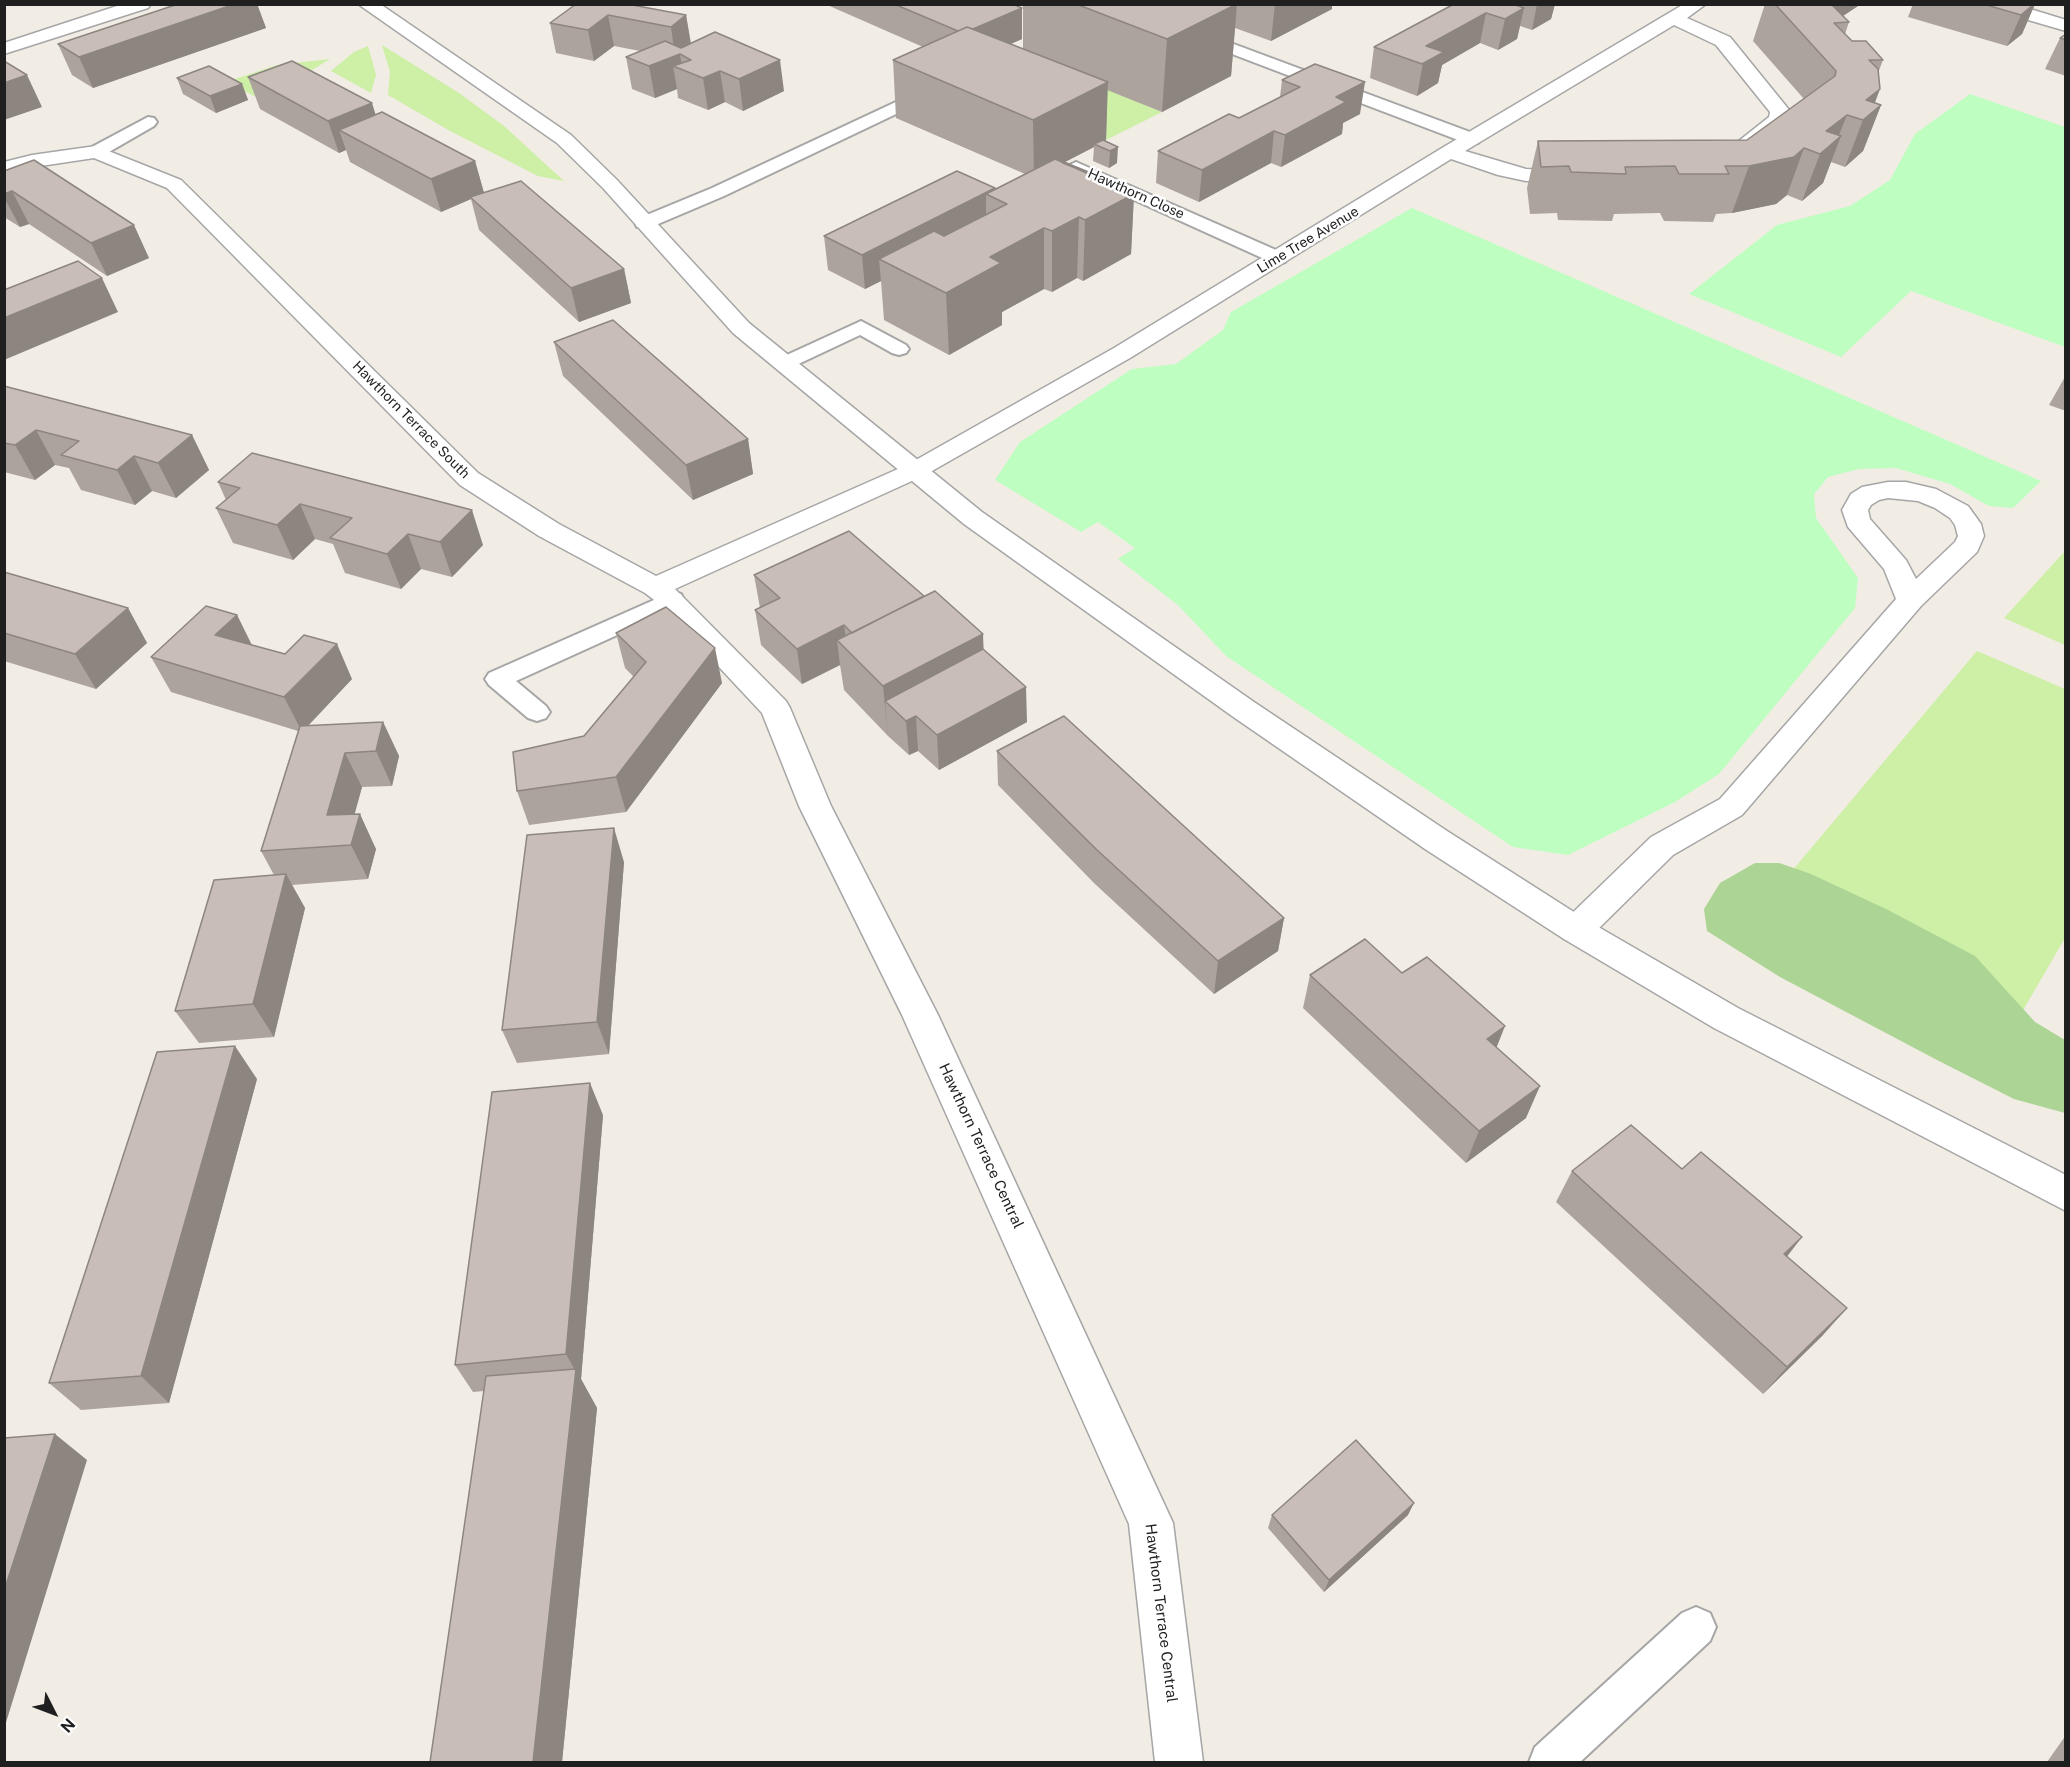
<!DOCTYPE html>
<style>
body{margin:0}
#map{position:relative;width:2070px;height:1767px;overflow:hidden;background:#f1ece4;font-family:"Public Sans",sans-serif}
canvas{display:block}
.frame{position:absolute;inset:0;border:6px solid #1f1f1f;pointer-events:none}
.north{position:absolute;left:24px;top:1683px;width:60px;height:60px;-webkit-text-stroke:4px #fff;paint-order:stroke;rotate:132deg;font-size:16px;font-weight:700;line-height:24px;text-align:center;color:#1f1f1f}
.north::after{content:'';display:block;margin:auto;width:21px;height:27px;background:#1f1f1f;clip-path:polygon(50% 0,100% 100%,50% 72%,0 100%)}
</style>
<div id="map">
<canvas width="2070" height="1767"></canvas>
<div class="frame"></div>
<div class="north">N</div>
</div>
<script>
const context = document.querySelector('canvas').getContext('2d');
context.lineJoin = 'round';
function fill(path, color) { context.fillStyle = color; context.fill(path, 'evenodd'); }
const poly = rows => new Path2D(rows.map(r => 'M' + r).join(''));
function stroke(path, color, width, dash) { context.strokeStyle = color; context.lineWidth = width; context.lineCap = dash ? 'butt' : 'round'; context.setLineDash(dash || []); context.stroke(path); }
function label(font, color, halo, rows, align = 'center') {
  context.font = font + ' "Public Sans",sans-serif'; context.lineWidth = 5; context.setLineDash([]); context.textBaseline = 'middle'; context.strokeStyle = halo; context.fillStyle = color; for (const [text, x, y, turn = 0] of rows) {
    context.save(); context.translate(x, y); context.rotate((+turn || 0) * Math.PI / 180); context.textAlign = isNaN(turn) ? turn : align; if (halo) context.strokeText(text, 0, 0); context.fillText(text, 0, 0); context.restore();
  }
}
const grass = poly([
 [382,45,459,93,504,126,564,181,538,176,450,131,388,95,390,72],
 [368,46,376,75,371,93,331,71,354,52],
 [1023,56,1162,112,1106,140,969,83],
 [330,59,294,81,254,96,226,82,277,65],
 [2065,551,2065,645,2004,618],
 [1977,651,2065,689,2065,938,2022,1012,1781,884]
]);
const forest = poly([
 [1755,863,1779,863,1811,874,1888,910,1975,956,2035,1022,2065,1040,2065,1113,2014,1099,1937,1060,1780,977,1707,931,1704,909,1720,883]
]);
const park = poly([
 [1970,94,2065,127,2065,347,1911,291,1841,357,1689,294,1777,225,1850,206,1890,180,1915,134],
 [1412,208,2041,481,2013,508,1989,506,1950,484,1896,468,1859,469,1828,477,1814,494,1816,518,1858,578,1855,608,1719,774,1675,802,1568,855,1513,847,1226,656,1178,605,1118,559,1135,548,1098,522,1081,532,995,480,1020,442,1132,369,1176,364,1223,330,1231,312]
]);
const service = poly([
 [1196,30,1478,135,1481,139,1478,143,1466,143,1190,38,1188,35,1190,32,1196,30],
 [930,86,938,91,936,95,724,196,651,227,637,227,635,223,637,219,712,188,930,86],
 [148,117,154,118,157,122,154,126,102,156,90,156,87,152,90,148,148,117],
 [1076,162,1285,254,1288,258,1285,262,1278,264,1271,262,1077,174,1056,183,1050,182,1047,178,1050,174,1076,162],
 [861,321,906,345,909,349,906,353,899,355,892,353,860,335,792,367,785,369,778,367,775,363,778,359,861,321],
 [672,592,681,594,684,600,681,606,516,681,546,706,550,712,546,718,537,721,528,718,489,685,485,679,489,673,672,592],
 [1696,1607,1710,1613,1716,1627,1710,1641,1580,1762,1529,1762,1535,1747,1682,1613,1696,1607]
]);
const minor = poly([
 [123,4,151,4,148,8,4,54,4,43,123,4],
 [1684,4,1706,4,1687,18,1730,37,1790,111,1786,123,1752,148,1745,150,1738,148,1735,144,1769,117,1770,112,1716,45,1674,25,1465,151,1526,169,1580,171,1583,175,1580,179,1526,181,1498,175,1451,159,1130,358,925,475,675,589,786,701,790,708,831,806,938,1015,1173,1523,1203,1762,1155,1762,1129,1524,902,1015,799,806,762,713,662,606,645,593,539,536,460,485,167,188,94,158,34,167,4,175,4,162,32,155,96,146,181,180,478,473,559,524,656,576,907,465,1114,348,1442,148,1684,4],
 [1984,4,2014,4,2066,20,2066,31,1987,8,1984,4],
 [1888,482,1906,482,1936,489,1968,506,1981,524,1984,536,1977,552,1921,606,1742,815,1673,855,1588,939,1576,943,1564,939,1559,930,1564,921,1651,837,1720,799,1896,599,1884,569,1848,527,1842,510,1851,494,1862,487,1888,482],
 [1888,498,1918,501,1935,508,1950,518,1955,525,1958,536,1955,542,1916,579,1906,560,1870,519,1868,510,1871,505,1879,500,1888,498]
]);
const tertiary = poly([
 [358,4,380,4,571,135,617,180,749,323,982,512,1254,702,1447,831,1588,921,1738,1008,2066,1175,2066,1211,1714,1028,1564,939,1425,849,1232,716,964,524,733,333,603,188,557,143,358,4]
]);
const wall = poly([
 [178,4,257,4,266,28,93,88,72,75,58,44],
 [576,4,686,15,691,43,784,91,743,111,725,102,708,110,678,98,677,89,655,98,632,89,626,57,640,51,614,46,594,61,556,53,550,23],
 [825,4,1012,4,1022,39,1010,44,1023,49,1023,4,1332,4,1332,9,1271,41,1235,28,1231,76,1162,112,1107,90,1106,140,1105,141,1117,163,1109,168,1093,161,1094,147,1063,163,1091,173,1091,175,1134,194,1131,254,1083,281,1077,278,1052,292,1044,289,1002,312,1002,325,949,355,884,320,881,281,865,289,828,270,824,236,995,190,1025,174,896,118,893,60,923,47],
 [1454,4,1555,4,1551,19,1532,30,1520,26,1517,39,1498,50,1480,43,1442,65,1438,83,1417,96,1370,78,1374,47],
 [1765,4,1861,4,1843,16,1849,22,1845,34,1852,41,1883,60,1878,73,1875,103,1881,105,1863,151,1845,167,1831,162,1823,183,1802,201,1787,195,1776,204,1732,213,1716,214,1713,222,1664,221,1660,213,1614,214,1612,221,1558,220,1557,213,1530,214,1527,188,1538,141,1747,140,1804,99,1753,41],
 [1913,4,2035,4,2022,34,2007,46,1908,17],
 [2066,34,2066,76,2045,69,2060,38],
 [1315,64,1360,114,1343,123,1342,134,1281,167,1271,163,1199,202,1156,183,1158,151,1239,118,1280,97,1282,80],
 [248,77,376,115,475,161,484,193,624,269,631,303,579,322,479,230,471,199,441,212,350,162,346,150,339,153,260,109],
 [177,78,242,84,248,100,216,113,183,94],
 [4,171,149,258,107,276,29,224,20,227,4,217],
 [554,342,748,439,753,474,693,500,563,376],
 [2066,375,2066,411,2049,405],
 [4,386,192,435,209,470,176,498,152,491,135,505,81,490,69,468,55,465,35,480,4,472],
 [218,482,483,545,452,577,421,569,401,589,345,573,333,544,315,539,293,560,233,543,216,508,226,500],
 [4,572,128,608,147,643,96,689,4,661],
 [754,575,983,649,1027,722,939,770,918,751,909,755,888,736,844,690,840,665,802,684,761,645,755,610,760,608],
 [237,615,252,645,352,679,308,726,383,722,399,756,392,786,362,787,354,814,376,849,368,879,292,885,305,908,274,1037,199,1043,175,1011,274,875,261,851,298,731,171,692,151,657],
 [616,633,722,683,626,812,529,825,517,791,584,736,634,677,625,668],
 [997,751,1284,918,1278,951,1214,994,1095,884,998,785],
 [624,862,609,1054,517,1063,502,1030],
 [1402,973,1496,1048,1526,1118,1466,1163,1303,1008,1310,975],
 [257,1079,169,1403,81,1410,49,1383],
 [603,1115,581,1379,597,1408,562,1762,430,1762,484,1391,473,1392,455,1365],
 [1682,1169,1847,1308,1822,1336,1763,1394,1556,1202,1572,1171],
 [1272,1515,1408,1515,1324,1592,1268,1528],
 [2066,1735,2066,1762,2047,1762]
]);
const shadedWall = poly([
 [235,4,257,4,266,28,93,88,79,57],
 [1237,4,1231,76,1162,112,1167,39],
 [1275,4,1332,4,1332,9,1271,41],
 [1537,4,1555,4,1551,19,1532,30],
 [1829,4,1861,4,1820,31],
 [2035,4,2022,34,2007,46,2021,15],
 [1022,8,1022,39,964,65,963,33],
 [1524,8,1517,39,1498,50,1505,19],
 [1486,13,1480,43,1442,65,1438,83,1417,96,1426,46],
 [608,15,614,46,594,61,588,30],
 [686,15,691,46,680,55,683,70,673,66,677,89,655,98,649,66,675,56,671,27],
 [780,60,784,91,743,111,739,79],
 [720,71,725,102,708,110,703,78],
 [27,75,42,107,4,120,4,83],
 [1108,82,1106,140,1096,145,1094,144,1094,147,1034,178,1033,120],
 [1365,82,1360,114,1343,123,1342,134,1281,167,1285,135,1336,97],
 [242,84,248,100,216,113,210,96],
 [1880,89,1871,113,1881,105,1863,151,1845,167,1863,120,1866,100],
 [372,103,382,135,339,130,346,150,339,153,328,121],
 [1847,115,1837,140,1841,136,1823,183,1802,201,1820,154,1826,131],
 [1274,131,1271,163,1199,202,1202,170],
 [1118,147,1117,163,1109,168,1110,151],
 [1804,148,1787,195,1776,204,1732,213,1749,166],
 [475,161,484,193,470,197,471,199,441,212,431,179],
 [995,188,995,199,986,194,986,226,879,259,881,281,865,289,862,255],
 [12,191,29,224,20,227,4,197,4,194],
 [1134,194,1131,254,1083,281,1085,220],
 [1079,217,1077,278,1052,292,1052,231],
 [134,225,149,258,107,276,91,243],
 [1044,228,1044,289,1002,312,1002,325,949,355,946,293,990,257],
 [624,269,631,303,579,322,571,288],
 [102,278,118,312,4,360,4,318],
 [36,430,55,465,35,480,15,445],
 [192,435,209,470,176,498,158,463],
 [748,439,753,474,693,500,686,465],
 [134,456,152,491,135,505,117,470],
 [300,504,315,539,293,560,277,525],
 [472,510,483,545,452,577,440,542],
 [408,534,421,569,401,589,387,554],
 [128,608,147,643,96,689,75,654],
 [237,615,254,650,215,635],
 [844,625,847,649,837,640,840,665,802,684,797,649],
 [983,634,985,684,916,716,918,751,909,755,906,721,885,701,888,736,883,686],
 [337,644,352,679,302,732,284,697],
 [715,648,722,683,626,812,616,777],
 [1026,687,1027,722,939,770,937,735],
 [383,722,399,756,392,786,376,751],
 [345,753,362,787,346,846,327,815],
 [360,814,376,849,368,879,351,845],
 [614,828,624,862,609,1054,597,1022],
 [286,874,305,908,274,1037,253,1004],
 [1284,918,1278,951,1214,994,1218,961],
 [1505,1026,1492,1059,1487,1039],
 [235,1046,257,1079,169,1403,141,1376],
 [590,1083,603,1115,581,1379,597,1408,562,1762,533,1762,576,1372,566,1354],
 [1540,1086,1526,1118,1466,1163,1479,1131],
 [1802,1237,1779,1267,1784,1254],
 [1847,1308,1822,1336,1763,1394,1787,1367],
 [55,1434,87,1460,4,1729,4,1591],
 [1414,1503,1408,1515,1324,1592,1329,1580]
]);
const building = poly([
 [178,4,235,4,79,57,58,44,178,4],
 [576,4,627,4,686,15,671,27,608,15,588,30,550,23,576,4],
 [894,4,1012,4,1022,8,973,29,967,27,958,31,894,4],
 [1076,4,1237,4,1167,39,1076,4],
 [1454,4,1513,4,1524,8,1505,19,1486,13,1426,46,1444,52,1422,64,1374,47,1454,4],
 [1775,4,1832,5,1849,22,1834,23,1852,41,1866,41,1883,60,1869,60,1878,69,1880,89,1866,100,1881,105,1863,120,1847,115,1826,131,1841,136,1820,154,1804,148,1794,157,1749,166,1725,166,1729,174,1679,174,1675,166,1625,167,1626,174,1571,172,1569,166,1541,167,1538,141,1747,140,1835,76,1836,71,1775,4],
 [1983,4,2034,4,2021,15,1983,4],
 [967,27,1108,82,1033,120,893,60,967,27],
 [715,32,780,60,739,79,720,71,703,78,673,66,691,60,680,54,649,66,626,57,665,41,681,48,715,32],
 [2066,34,2066,40,2060,38,2066,34],
 [4,61,27,75,4,83,4,61],
 [292,61,372,103,328,121,248,77,292,61],
 [1315,64,1365,82,1336,97,1346,102,1285,135,1274,131,1202,170,1158,151,1229,114,1239,118,1300,87,1282,80,1315,64],
 [209,66,242,84,210,96,177,78,209,66],
 [382,112,475,161,431,179,339,130,382,112],
 [1103,140,1118,147,1110,151,1094,144,1103,140],
 [1055,159,1134,194,1085,220,1079,217,1052,231,1044,228,990,257,1001,263,946,293,879,259,934,231,944,236,1007,204,986,194,1055,159],
 [34,160,134,225,91,243,12,191,4,194,4,171,34,160],
 [1064,162,1091,173,1090,174,1063,163,1064,162],
 [957,171,995,188,862,255,824,236,957,171],
 [521,181,624,269,571,288,470,197,521,181],
 [78,261,102,278,4,318,4,290,78,261],
 [613,320,748,439,686,465,554,342,613,320],
 [4,386,192,435,158,463,134,456,117,470,61,455,79,441,36,430,15,445,4,443,4,386],
 [252,453,472,510,440,542,408,534,387,554,330,538,352,518,300,504,277,525,216,508,240,488,218,482,252,453],
 [849,531,924,596,852,633,844,625,797,649,755,610,780,598,754,575,849,531],
 [4,572,128,608,75,654,4,633,4,572],
 [935,591,983,634,883,686,837,640,935,591],
 [206,606,237,615,215,635,285,654,304,635,337,644,284,697,151,657,206,606],
 [666,607,715,648,616,777,517,791,513,752,584,736,646,662,616,633,666,607],
 [983,649,1026,687,937,735,916,716,906,721,885,701,983,649],
 [1064,716,1284,918,1218,961,1096,849,997,751,1064,716],
 [383,722,376,751,345,753,327,815,360,814,351,845,261,851,300,726,383,722],
 [614,828,597,1022,502,1030,527,835,614,828],
 [286,874,253,1004,175,1011,214,880,286,874],
 [1365,939,1402,973,1427,957,1505,1026,1487,1039,1540,1086,1479,1131,1310,975,1365,939],
 [235,1046,141,1376,49,1383,157,1052,235,1046],
 [590,1083,566,1354,455,1365,492,1092,590,1083],
 [1631,1125,1682,1169,1701,1152,1802,1237,1784,1254,1847,1308,1787,1367,1572,1171,1631,1125],
 [576,1369,533,1762,430,1762,486,1376,576,1369],
 [55,1434,4,1591,4,1438,55,1434],
 [1356,1440,1414,1503,1329,1580,1272,1515,1356,1440]
]);
const farStreetnames = [
 ["Hawthorn Close",1136,194,24],
 ["Lime Tree Avenue",1308,240,-31],
 ["Hawthorn Terrace South",411,420,45]
];
const streetNames = [
 ["Hawthorn Terrace Central",981,1146,65],
 ["Hawthorn Terrace Central",1161,1613,83]
];
fill(grass, '#cdefa6');
fill(forest, '#abd495');
fill(park, '#befec0');
stroke(service, '#a6a6a6', 4);
stroke(minor, '#a6a6a6', 3);
stroke(tertiary, '#a6a6a6', 3);
fill(service, '#fff');
fill(minor, '#fff');
fill(tertiary, '#fff');
fill(wall, '#ada39d');
fill(shadedWall, '#8d8580');
fill(building, '#c9beb7');
stroke(building, '#8d8580', 1.5);
label('14px', '#1f1f1f', '#fff', farStreetnames);
label('15px', '#1f1f1f', '#fff', streetNames);
</script>
